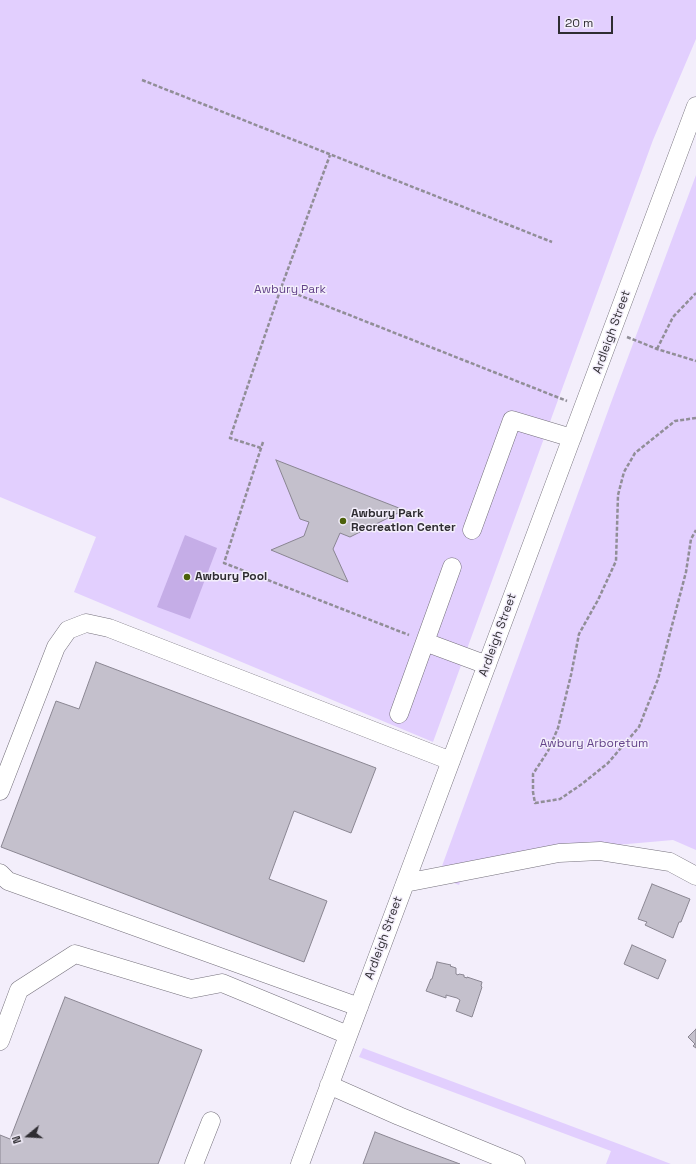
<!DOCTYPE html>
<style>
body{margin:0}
#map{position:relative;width:696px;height:1164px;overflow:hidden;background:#f3eefb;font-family:"Space Grotesk",sans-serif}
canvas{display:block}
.north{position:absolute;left:8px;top:1116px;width:40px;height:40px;-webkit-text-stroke:3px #f3eefb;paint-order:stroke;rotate:252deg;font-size:11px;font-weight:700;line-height:16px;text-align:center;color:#2f2d32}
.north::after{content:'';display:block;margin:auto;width:14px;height:18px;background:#2f2d32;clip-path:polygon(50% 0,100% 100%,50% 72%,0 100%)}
.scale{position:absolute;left:558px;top:16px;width:55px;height:18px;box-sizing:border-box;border:2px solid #2f2d32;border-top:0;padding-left:5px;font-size:12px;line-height:14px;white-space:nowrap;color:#2f2d32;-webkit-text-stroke:3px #f3eefb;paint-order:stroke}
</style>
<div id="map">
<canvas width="696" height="1164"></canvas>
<div class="north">N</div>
<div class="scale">20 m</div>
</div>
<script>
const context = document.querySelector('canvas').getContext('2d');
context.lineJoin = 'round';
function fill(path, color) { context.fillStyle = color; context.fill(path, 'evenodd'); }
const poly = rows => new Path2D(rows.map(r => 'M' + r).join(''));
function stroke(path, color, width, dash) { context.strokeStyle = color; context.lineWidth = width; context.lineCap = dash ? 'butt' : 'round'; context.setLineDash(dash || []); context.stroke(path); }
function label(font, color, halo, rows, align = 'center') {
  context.font = font + ' "Space Grotesk",sans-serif'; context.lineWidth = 3; context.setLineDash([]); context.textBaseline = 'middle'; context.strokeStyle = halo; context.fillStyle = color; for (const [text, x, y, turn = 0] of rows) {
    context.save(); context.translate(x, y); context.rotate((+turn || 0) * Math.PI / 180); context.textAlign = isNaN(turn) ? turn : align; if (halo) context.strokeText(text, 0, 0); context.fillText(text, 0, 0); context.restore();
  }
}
const green = poly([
 [0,0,696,0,696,39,653,140,433,742,74,592,96,537,0,497],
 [696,175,696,850,673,840,525,853,464,873,459,885,438,877,612,400],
 [363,1048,619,1144,671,1164,606,1164,611,1151,359,1057]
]);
const water = poly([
 [185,535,217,548,190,619,157,607]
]);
const building = poly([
 [276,460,404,510,350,537,340,533,333,549,348,582,271,550,304,536,309,522,300,519,276,460],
 [96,662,376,768,351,833,294,811,269,879,327,901,304,962,1,847,56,701,79,709,96,662],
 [652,884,690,899,681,922,679,922,673,938,645,925,647,922,638,919,652,884],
 [632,945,666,960,658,979,624,964,632,945],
 [437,962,451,965,450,966,456,968,456,974,458,975,459,974,464,975,464,977,467,978,467,977,482,982,481,986,482,987,472,1017,456,1011,460,1000,457,998,446,995,446,998,426,991,431,979,432,979,437,962],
 [65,997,202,1050,158,1164,0,1164,0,1135,10,1139,65,997],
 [696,1029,696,1048,693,1046,695,1044,688,1037,696,1029],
 [375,1132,406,1144,460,1164,363,1164,375,1132]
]);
const path = poly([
 [142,80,552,242],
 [281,288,567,401],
 [627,337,657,349,696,361],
 [657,349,673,317,696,293],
 [696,418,675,421,635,453,624,472,618,495,616,561,598,600,579,634,571,675,558,728,548,751,533,774,533,792,535,803,560,799,582,784,608,763,639,727,658,679,686,572,691,539,696,530],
 [263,442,224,563,409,635],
 [261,448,230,438,281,288,330,155]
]);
const minor = poly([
 [472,530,512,420,572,438],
 [425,642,487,665],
 [399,714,452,567],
 [0,791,56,647,68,630,86,623,109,628,451,761],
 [0,873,8,881,359,1007],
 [405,883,559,853,600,851,670,862,696,876],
 [0,1041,19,990,75,954,191,989,222,983,348,1035],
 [329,1085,399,1116,516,1164],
 [194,1164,211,1121],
 [300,1164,696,106]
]);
const markers = [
 [343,521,4,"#4c610a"],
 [187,577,4,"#4c610a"]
];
const parkNames = [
 ["Awbury Park",290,290],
 ["Awbury Arboretum",594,744]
];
const streetNames = [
 ["Ardleigh Street",612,332,-70],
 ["Ardleigh Street",498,635,-70],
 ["Ardleigh Street",384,938,-70]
];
const poiNames = [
 ["Awbury Park",351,514],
 ["Recreation Center",351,528],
 ["Awbury Pool",195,577]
];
fill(green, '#e2cffe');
fill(water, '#c5ade7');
fill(building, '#c4c0cc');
stroke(building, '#8a8692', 1);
stroke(minor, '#75717c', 19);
stroke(path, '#918e97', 2.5, [4, 2]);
stroke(minor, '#fff', 18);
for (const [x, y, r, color] of markers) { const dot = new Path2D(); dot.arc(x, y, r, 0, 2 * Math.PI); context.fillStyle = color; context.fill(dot); stroke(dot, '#f3eefb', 1.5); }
label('12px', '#64448a', '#f3eefb', parkNames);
label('12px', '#2f2d32', '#f3eefb', streetNames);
label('bold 12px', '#2f2d32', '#f3eefb', poiNames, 'left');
</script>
